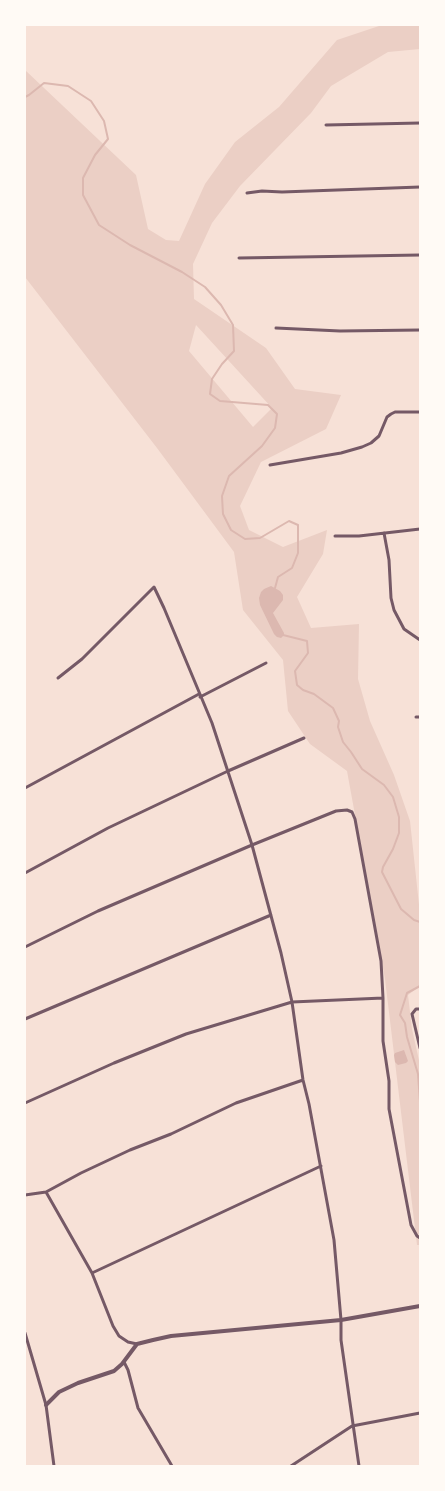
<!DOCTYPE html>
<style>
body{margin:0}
#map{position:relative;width:445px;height:1491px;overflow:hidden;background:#f7e1d7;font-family:"Sofia Sans Condensed",sans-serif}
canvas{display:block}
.frame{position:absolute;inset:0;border:26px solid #fffaf5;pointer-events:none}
</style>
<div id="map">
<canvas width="445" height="1491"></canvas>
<div class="frame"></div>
</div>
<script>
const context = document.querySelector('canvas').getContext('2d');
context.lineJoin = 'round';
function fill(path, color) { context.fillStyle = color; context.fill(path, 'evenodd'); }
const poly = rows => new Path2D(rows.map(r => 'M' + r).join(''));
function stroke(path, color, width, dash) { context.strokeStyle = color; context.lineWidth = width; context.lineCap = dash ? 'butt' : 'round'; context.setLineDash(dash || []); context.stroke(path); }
const green = poly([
 [379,26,420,26,420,49,388,52,331,86,311,113,240,186,212,223,193,264,194,299,266,348,295,389,341,395,326,429,261,462,240,506,249,530,283,547,327,530,323,554,297,597,311,628,359,624,358,679,370,721,394,775,410,821,420,914,420,986,408,995,412,1029,420,1065,420,1245,417,1245,385,979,347,771,310,744,288,711,283,660,243,610,234,552,157,448,25,277,25,70,136,175,148,229,166,240,179,241,205,184,235,142,279,107,337,40],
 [196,325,272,408,253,427,189,351]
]);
const water = poly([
 [271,586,280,591,283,595,283,600,273,613,284,633,284,635,281,638,277,637,274,634,260,605,259,598,261,592,264,589],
 [404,1050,408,1061,406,1063,398,1065,395,1062,394,1055,395,1053]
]);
const stream = poly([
 [25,97,29,95,44,83,68,86,91,101,104,121,108,139,95,155,83,178,83,195,99,225,130,245,182,272,205,287,221,305,233,325,234,351,222,364,212,379,210,394,220,401,268,405,277,414,275,428,262,446,229,476,222,496,223,514,231,530,245,539,260,538,289,521,298,525,298,553,292,568,278,577,275,588],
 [283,635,307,641,308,653,295,671,297,685,303,690,314,694,333,708,339,721,338,727,343,742,351,752,362,769,384,785,393,797,399,817,399,833,393,849,383,867,382,872,401,909,414,920,420,922],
 [420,986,407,993,400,1015,405,1023,407,1037,418,1074,420,1102]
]);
const minor = poly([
 [326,125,420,123],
 [247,193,262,191,282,192,420,187],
 [239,258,420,255],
 [276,328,340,331,420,330],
 [270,465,341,453,362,447,371,443,379,436,387,417,391,414,395,412,420,412],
 [384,533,389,560,391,598,394,610,404,629,420,640],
 [335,536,359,536,420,529],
 [58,678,82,659,154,587,164,608,212,723,252,845,281,953,292,1002,303,1080,309,1104,334,1240,341,1320,341,1340,359,1466],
 [200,697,266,663],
 [416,717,420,717],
 [25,788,199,694],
 [25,873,108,828,228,771,304,738],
 [25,947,98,911,252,845,336,811,347,810,352,812,355,819,381,961,383,998,383,1041,389,1081,389,1109,411,1225,417,1236,420,1238],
 [420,1009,416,1009,412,1014,420,1048],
 [25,1019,271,915],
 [25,1103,114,1063,186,1034,292,1002,383,998],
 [46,1192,92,1273,113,1326,119,1336,128,1342,137,1344],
 [25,1195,46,1192,81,1173,130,1150,171,1134,236,1103,303,1080],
 [92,1273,321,1166],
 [25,1333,46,1405,54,1466],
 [124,1362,128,1370,138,1408,172,1466],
 [291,1466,352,1426,420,1413]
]);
const tertiary = poly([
 [46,1405,59,1392,78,1383,114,1371,122,1364,137,1344,153,1340,171,1336,341,1320,420,1306]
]);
fill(green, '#ebcfc5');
fill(water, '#dcb8b0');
stroke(stream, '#dcb8b0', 2);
stroke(minor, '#755966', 3);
stroke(tertiary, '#755966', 4);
</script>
